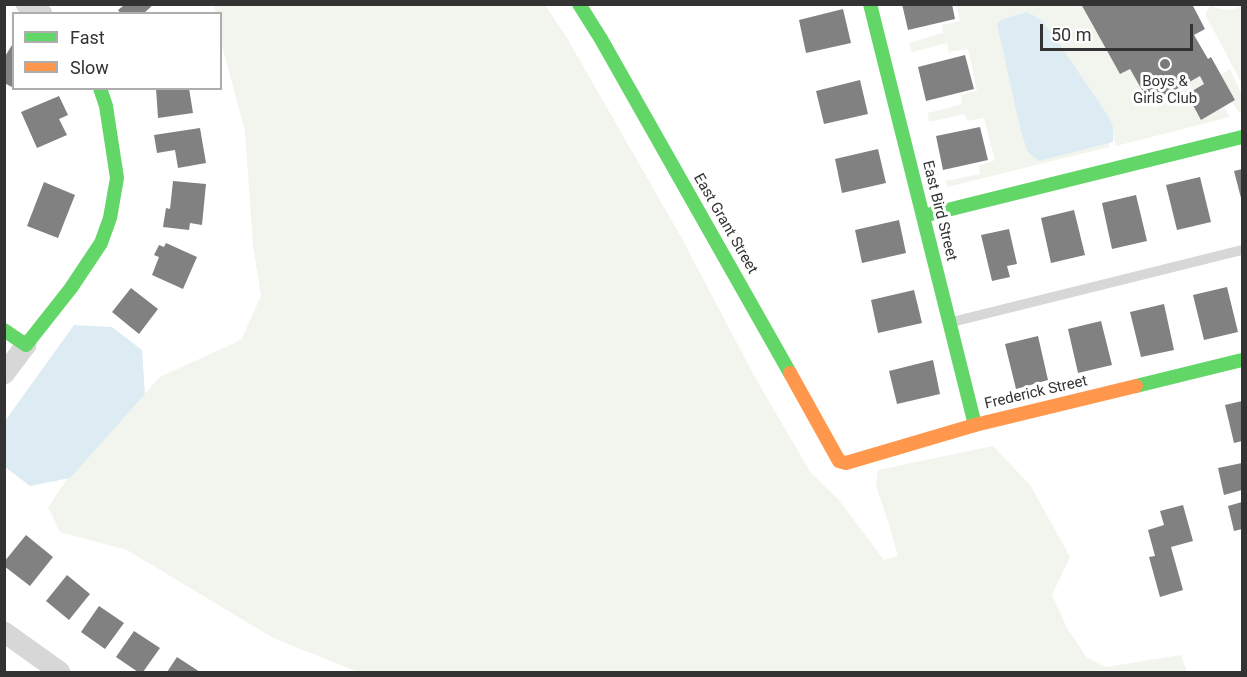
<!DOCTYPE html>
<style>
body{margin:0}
#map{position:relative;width:1247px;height:677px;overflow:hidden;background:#fff;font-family:Roboto,sans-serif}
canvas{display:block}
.frame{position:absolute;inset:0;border:6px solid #333;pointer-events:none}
.legend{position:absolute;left:12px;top:12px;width:210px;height:78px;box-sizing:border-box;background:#fff;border:2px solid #adadad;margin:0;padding:8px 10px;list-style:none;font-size:18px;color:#333}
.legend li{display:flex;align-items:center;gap:12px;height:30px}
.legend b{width:30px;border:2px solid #adadad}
.scale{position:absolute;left:1040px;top:24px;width:153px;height:27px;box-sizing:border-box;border:3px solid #333;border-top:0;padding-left:8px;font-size:18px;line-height:21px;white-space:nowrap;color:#333;-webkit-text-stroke:4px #fff;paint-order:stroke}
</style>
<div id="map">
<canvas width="1247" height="677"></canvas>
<div class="frame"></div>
<ul class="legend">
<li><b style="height:8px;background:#63d668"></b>Fast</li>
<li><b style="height:8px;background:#ff974d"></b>Slow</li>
</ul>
<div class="scale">50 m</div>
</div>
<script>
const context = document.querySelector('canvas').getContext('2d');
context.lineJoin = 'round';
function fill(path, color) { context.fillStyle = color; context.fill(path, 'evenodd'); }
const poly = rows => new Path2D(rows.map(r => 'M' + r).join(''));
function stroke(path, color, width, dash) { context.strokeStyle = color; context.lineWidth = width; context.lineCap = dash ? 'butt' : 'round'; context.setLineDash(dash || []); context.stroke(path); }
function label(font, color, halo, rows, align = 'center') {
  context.font = font + ' Roboto,sans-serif'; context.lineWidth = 6; context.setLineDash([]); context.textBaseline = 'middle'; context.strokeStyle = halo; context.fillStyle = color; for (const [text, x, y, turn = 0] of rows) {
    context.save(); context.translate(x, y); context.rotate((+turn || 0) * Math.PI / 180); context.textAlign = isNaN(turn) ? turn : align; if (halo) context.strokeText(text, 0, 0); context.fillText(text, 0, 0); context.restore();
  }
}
const green = poly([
 [214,5,545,5,567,38,681,237,757,381,811,473,838,499,884,560,898,556,888,521,876,486,878,470,993,446,1030,485,1070,557,1052,595,1067,628,1087,658,1106,667,1181,655,1187,672,358,672,273,638,127,550,60,532,48,507,68,478,160,377,241,340,261,296,253,245,245,131,221,42,220,14,216,13],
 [956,5,1081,5,1120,74,1130,69,1154,108,1181,93,1178,88,1200,76,1204,84,1187,94,1201,119,1224,107,1230,117,1116,146,1111,127,1109,147,947,187,946,181,980,174,979,166,995,160,984,118,967,121,965,114,929,122,928,113,962,104,961,95,977,91,968,49,949,52,947,43,912,52,909,43,943,33,942,25,960,21],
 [1210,5,1217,8,1228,10,1234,9,1242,5,1242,84,1205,14],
 [1230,69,1242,96,1242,112,1240,113,1232,102,1235,100,1221,75]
]);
const water = poly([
 [1027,12,1040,19,1054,36,1108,116,1113,127,1113,142,1039,161,1028,152,1021,132,997,24,1001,20],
 [74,325,112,327,142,350,145,394,70,478,30,486,5,467,5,421]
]);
const building = poly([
 [122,4,154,4,143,14,121,14,118,10,123,6],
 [902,4,952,4,955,19,908,30],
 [1081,4,1192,4,1205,29,1194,35,1208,59,1211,57,1235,100,1201,120,1187,94,1204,84,1200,76,1150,104,1130,69,1120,74],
 [843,9,851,43,806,53,799,20],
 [12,45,14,46,14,88,4,83,4,58],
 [965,55,974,89,926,101,918,67],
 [860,80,868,114,824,124,816,91],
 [156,88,189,88,193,113,158,118],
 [59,96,68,115,59,119,67,135,37,148,21,112],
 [980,127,988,160,943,170,936,136],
 [200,128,206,163,178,168,175,150,157,153,154,135],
 [878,149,886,183,842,193,835,159],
 [1242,169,1242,202,1234,171],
 [1200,177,1211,222,1177,230,1166,185],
 [173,181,206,184,202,225,190,223,189,230,163,227,166,208,170,209],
 [44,182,75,195,58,238,27,226],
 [1136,195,1147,241,1112,249,1102,203],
 [1074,210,1085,255,1051,263,1041,218],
 [899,220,906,253,862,263,855,230],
 [1009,229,1017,264,1007,266,1010,277,992,281,981,235],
 [166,243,197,257,183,289,152,275,159,257,154,255,159,245,164,247],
 [1227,287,1238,332,1204,340,1193,295],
 [131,288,158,309,139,334,112,312],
 [914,290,922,323,878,333,871,300],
 [1164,304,1174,350,1141,357,1130,312],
 [1101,321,1112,365,1078,373,1068,329],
 [1038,336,1048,380,1016,389,1005,344],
 [933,360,940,394,897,404,889,371],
 [1242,401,1242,441,1234,443,1225,405],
 [1242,463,1242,490,1224,495,1218,468],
 [1242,502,1242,529,1234,531,1228,506],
 [1183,505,1193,541,1171,547,1183,590,1160,597,1149,557,1155,556,1148,530,1164,525,1160,511],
 [26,535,53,557,30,586,4,566,4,562],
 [67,575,90,594,69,620,46,601],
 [99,606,124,623,105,649,81,632],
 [134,631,160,648,143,672,138,672,116,657],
 [177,657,200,672,167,672]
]);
const lane = poly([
 [952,322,1242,250]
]);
const street = poly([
 [26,4,42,14],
 [4,374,26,345],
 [4,632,60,672]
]);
const fast = poly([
 [579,4,601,39,790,373],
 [870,4,975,425],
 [923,216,1242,137],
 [4,330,26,345,71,288,101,243,110,218,117,178,106,106,100,88],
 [1136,386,1242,360]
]);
const slow = poly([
 [790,373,839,461,846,463,975,425,1136,386]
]);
const markers = [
 [1165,64,6,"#7a7a7a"]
];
const poiNames = [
 ["Boys &",1165,82],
 ["Girls Club",1165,99]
];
const streetNames = [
 ["East Bird Street",939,211,76],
 ["East Grant Street",725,224,60],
 ["Frederick Street",1036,393,-13]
];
fill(green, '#f1f5ed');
fill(water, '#ddebf3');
fill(building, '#818181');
stroke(lane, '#d7d7d7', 10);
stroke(street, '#d7d7d7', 21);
stroke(fast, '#63d668', 14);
stroke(slow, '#ff974d', 14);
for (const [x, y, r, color] of markers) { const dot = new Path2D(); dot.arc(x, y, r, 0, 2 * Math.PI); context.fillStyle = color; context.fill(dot); stroke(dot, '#fff', 2); }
label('15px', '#333', '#fff', poiNames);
label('15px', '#333', '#fff', streetNames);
</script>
